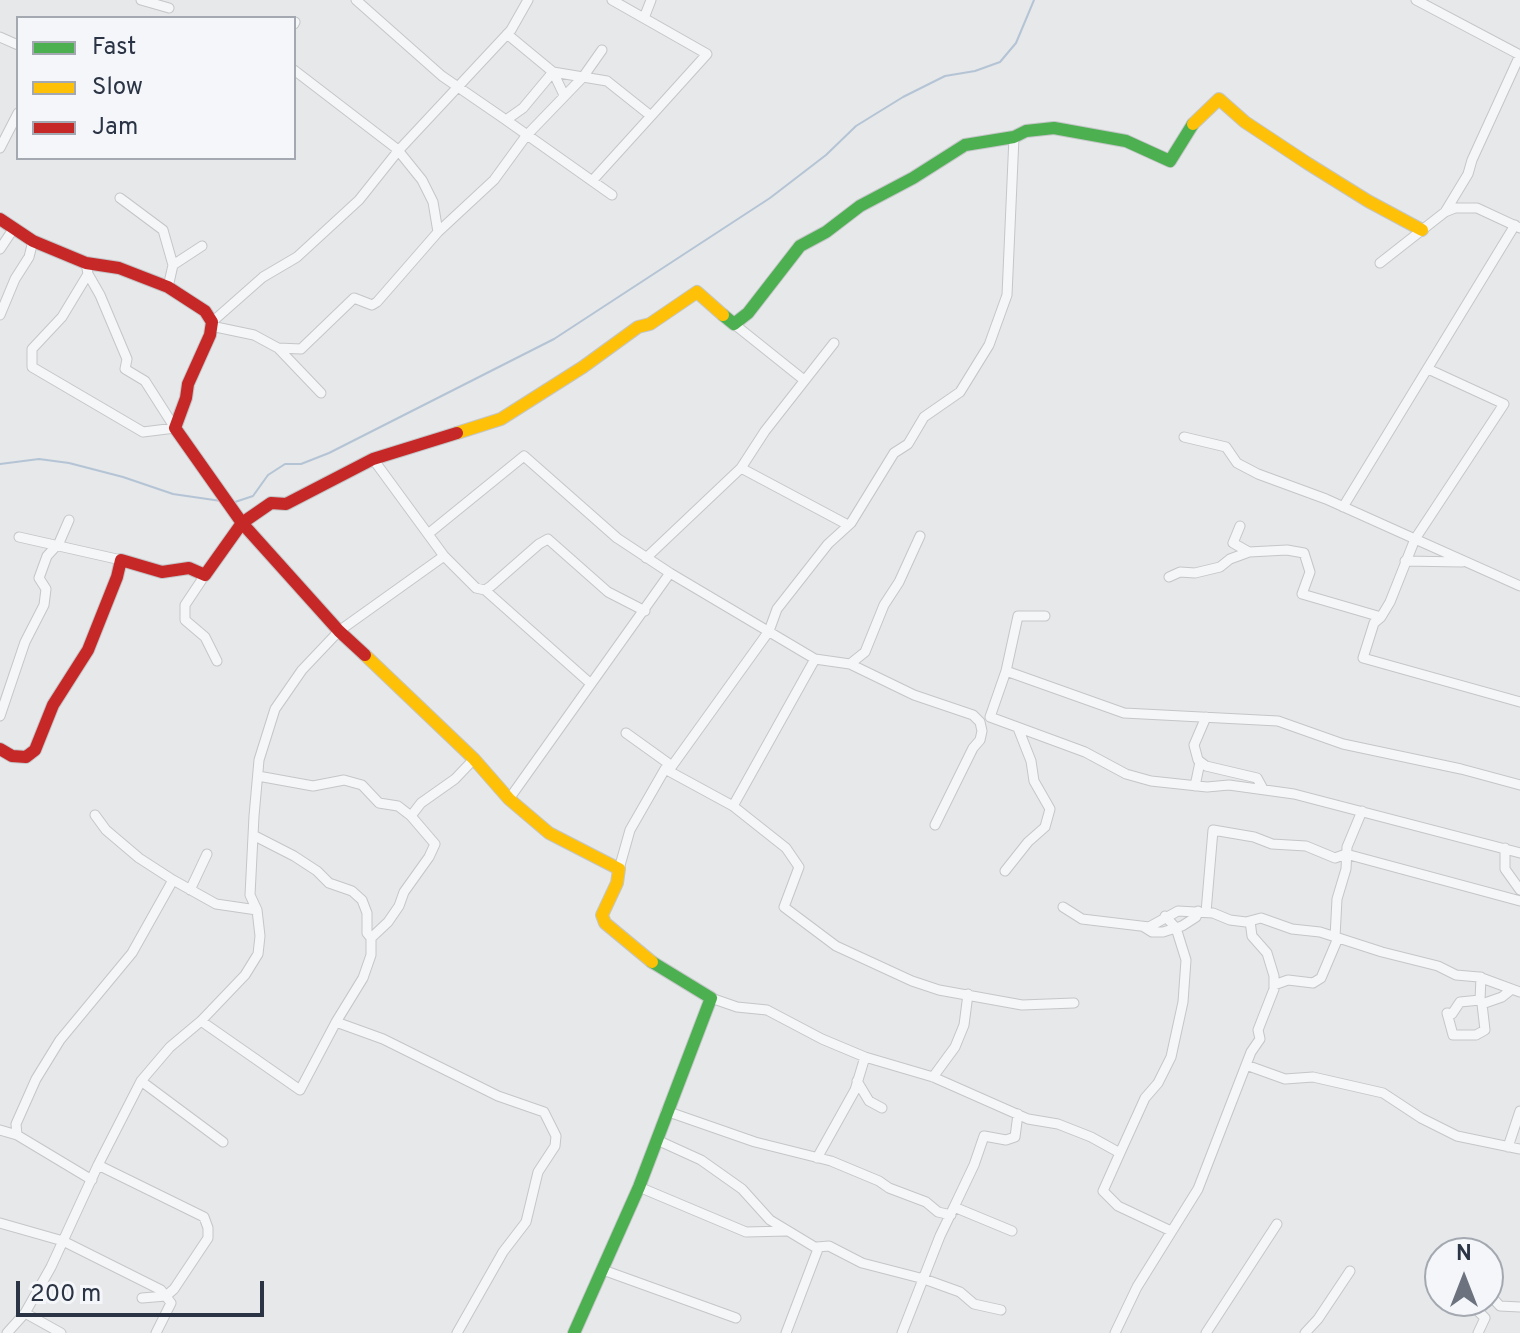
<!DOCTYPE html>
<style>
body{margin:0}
#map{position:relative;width:1520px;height:1333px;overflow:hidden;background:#e6e8ea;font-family:Overpass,sans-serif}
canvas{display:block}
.legend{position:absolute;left:16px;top:16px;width:280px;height:144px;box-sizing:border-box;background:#f4f6f9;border:2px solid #a4a8b1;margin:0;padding:10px 14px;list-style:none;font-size:24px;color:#2b3445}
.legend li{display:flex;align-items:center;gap:16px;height:40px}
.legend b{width:40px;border:2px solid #a4a8b1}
.north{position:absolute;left:1424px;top:1237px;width:80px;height:80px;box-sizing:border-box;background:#f4f6f9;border:2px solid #a4a8b1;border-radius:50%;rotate:0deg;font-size:22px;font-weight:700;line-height:32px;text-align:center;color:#2b3445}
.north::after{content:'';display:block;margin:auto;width:28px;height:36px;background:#6c737f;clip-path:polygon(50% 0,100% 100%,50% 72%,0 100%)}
.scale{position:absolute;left:16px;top:1281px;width:248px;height:36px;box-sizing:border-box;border:4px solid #2b3445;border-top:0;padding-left:10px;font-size:24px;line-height:28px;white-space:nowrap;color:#2b3445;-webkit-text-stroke:6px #f4f6f9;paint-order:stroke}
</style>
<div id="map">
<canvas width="1520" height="1333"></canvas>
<ul class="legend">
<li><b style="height:10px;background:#4caf50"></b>Fast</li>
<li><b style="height:10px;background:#ffc107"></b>Slow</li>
<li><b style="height:10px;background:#c62828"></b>Jam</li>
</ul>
<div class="north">N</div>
<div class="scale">200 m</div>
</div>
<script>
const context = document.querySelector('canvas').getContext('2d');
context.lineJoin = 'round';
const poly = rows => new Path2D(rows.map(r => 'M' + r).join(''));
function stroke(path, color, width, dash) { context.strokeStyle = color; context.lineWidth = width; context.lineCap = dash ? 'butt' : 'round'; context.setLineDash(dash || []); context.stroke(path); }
const stream = poly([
 [0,464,39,459,69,463,123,477,173,494,221,501],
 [235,502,253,496,268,475,285,464,301,464,329,453,554,339,770,198,826,155,856,126,903,97,945,76,975,71,1000,62,1016,43,1034,0]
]);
const street = poly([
 [141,0,169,8],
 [356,0,442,76,506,120,523,108,553,72,607,81,651,116,707,54,612,0],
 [1416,0,1520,55,1472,160,1468,174,1445,212],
 [644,18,651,0],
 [294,24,295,22],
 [507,34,553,72,564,95],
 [0,37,18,45],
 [294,70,397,149,422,180,433,202,438,232],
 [506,120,612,195],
 [0,148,18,113],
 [592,181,651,116],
 [120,198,163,230,173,265],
 [0,249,14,228],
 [86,263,88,274,100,295,127,359,125,369,145,381,175,428,143,432,32,367,32,349,62,317,88,274],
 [1380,263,1445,212,1455,208,1477,208,1520,228],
 [168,287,173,265,202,246],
 [0,315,15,279,29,257,33,241],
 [212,322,263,277,297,257,359,200,398,151,511,30,528,0],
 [734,324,804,380],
 [211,326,254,335,278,348,301,349,354,298,372,305,377,302,438,232,494,180,526,136,583,77,602,50],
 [278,348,321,393],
 [1184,437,1226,447,1237,463,1258,474,1326,499,1415,539,1504,404,1428,369],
 [373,459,444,556,476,588,485,590,491,586,539,544,548,539,608,592,645,611],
 [741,468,848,525],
 [1343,507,1515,225],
 [1240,526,1233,543,1249,552,1287,550,1304,553,1310,572,1302,594,1381,617],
 [428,534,524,456,617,538,670,573],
 [19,537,121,560],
 [646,558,741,468,765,431,834,343],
 [1405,561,1462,562],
 [205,575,185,605,185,620,205,637,217,661],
 [1169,577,1180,572,1195,573,1220,567,1230,559,1249,552],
 [1520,586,1415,539,1390,602,1381,617,1374,623,1363,658,1520,702],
 [485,590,591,684],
 [850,664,865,652,884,605,899,582,920,536],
 [1006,671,1018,616,1045,616],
 [0,716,25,642,44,605,46,589,39,578,47,556,59,543,69,520],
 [1206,717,1194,745,1198,760,1206,766,1257,778,1263,789],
 [626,733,672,766],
 [665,769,733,806,786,848,799,867,784,907,836,946,912,981,939,990,1022,1005,1074,1003],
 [258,776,313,786,344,780,362,785,379,803,398,806,411,816,435,844,429,857,404,892,399,906,388,922,371,938,371,955,363,978,336,1022],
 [1520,785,1461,769,1343,744,1278,721,1124,713,1006,671,990,717,1085,752,1126,774,1151,781,1207,787,1229,785,1294,794,1520,853],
 [1195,786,1200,762],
 [509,799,670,573,815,659,850,664,914,695,973,715,980,722,982,731,980,740,973,748,935,825],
 [733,806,815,659],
 [95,815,106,830,139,858,173,880],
 [411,816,421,803,455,779,474,759],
 [253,835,294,856,317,871,329,883,352,891,362,900,367,913,367,933,371,938],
 [1505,848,1505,869,1520,890],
 [619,869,630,830,665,769,672,766,769,631,777,609,828,544,851,523,894,453,908,444,924,417,960,392,989,345,1007,295,1014,137],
 [1005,871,1028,842,1045,827,1050,809,1034,781,1031,761,1018,728],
 [190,890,207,854],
 [1063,907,1082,919,1149,927,1178,911,1213,913,1230,920,1246,922,1261,918,1292,929,1320,932,1382,952,1438,966,1456,975,1479,977,1520,992],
 [1206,912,1213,830,1254,837,1272,844,1306,846,1335,858,1346,854,1520,901],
 [1144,927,1152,932,1163,932,1182,926,1196,917,1198,911],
 [1335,937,1337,899,1346,869,1347,847,1362,811],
 [1481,977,1480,1000,1460,1002,1452,1014,1447,1013,1453,1035,1476,1035,1485,1030,1482,1004,1502,997,1512,989],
 [1274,985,1288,980,1313,983,1321,978,1338,938],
 [711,998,737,1007,767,1010,822,1039,865,1057,933,1077,1028,1119,1058,1124,1091,1137,1120,1153,1103,1191,1118,1206,1171,1231],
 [201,1021,300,1090,336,1022,383,1039,498,1096,544,1112,556,1136,555,1146,538,1172,526,1222,503,1252,457,1333],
 [1246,1065,1285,1079,1313,1077,1383,1093,1421,1118,1457,1136,1520,1149],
 [933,1077,955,1047,964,1025,968,994],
 [141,1081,223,1142],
 [857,1081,869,1101,882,1108],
 [666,1111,755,1142,831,1161,879,1181,889,1188,926,1202,938,1212,951,1215],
 [0,1130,17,1135],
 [657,1140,701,1160,742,1189,770,1220,818,1249,786,1333],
 [1508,1147,1520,1111],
 [1120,1153,1145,1098,1158,1083,1171,1057,1183,1002,1186,960,1176,928,1165,916],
 [817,1158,855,1090,865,1057],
 [98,1165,204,1217,208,1228,208,1238,174,1289,166,1296,142,1298],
 [92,1180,17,1135,16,1124,36,1079,60,1040,132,953,173,880,216,904,257,910],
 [639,1187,746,1232,787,1231],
 [954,1207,974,1165,984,1136,1006,1140,1015,1137,1018,1114],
 [0,1223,63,1241,161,1290,171,1303,156,1333],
 [817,1247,829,1246,862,1263,924,1279,960,1292,974,1304,1001,1310],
 [603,1270,736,1318],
 [1488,1293,1500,1306,1520,1307],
 [1468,1301,1485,1318,1478,1333],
 [25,1313,61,1333],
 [7,1333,25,1313,51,1267,98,1165,141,1081,170,1047,201,1021,245,975,258,954,260,936,257,910,250,895,254,816,259,760,275,709,302,670,339,631,444,556],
 [902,1333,940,1236,954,1207,1012,1231],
 [1115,1333,1137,1287,1198,1189,1251,1052,1260,1039,1258,1030,1274,989,1274,976,1267,953,1252,936,1250,921],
 [1206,1333,1277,1224],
 [1305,1333,1318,1319,1350,1271]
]);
const fast = poly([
 [723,315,734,324,748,313,800,246,826,232,860,206,913,178,965,145,1014,137,1026,131,1054,128,1126,141,1170,161,1193,124],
 [574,1333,639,1187,711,998,652,962]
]);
const slow = poly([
 [1193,124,1219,99,1245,122,1307,163,1368,201,1422,230],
 [457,433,501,419,583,367,638,327,650,324,697,292,723,315],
 [365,655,474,759,509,799,549,833,619,869,617,883,602,915,605,923,652,962]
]);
const jam = poly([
 [0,219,33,241,86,263,119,268,168,287,205,311,212,322,210,335,188,384,186,398,175,428,242,523,339,631,365,655],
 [0,749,12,756,26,757,35,750,53,705,88,650,117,577,121,560,162,572,189,568,205,575,242,523,271,503,286,504,373,459,457,433]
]);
stroke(stream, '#b4c4d5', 2);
stroke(street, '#c4c6c8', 11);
stroke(fast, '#c4c6c8', 14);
stroke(slow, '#c4c6c8', 14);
stroke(jam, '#c4c6c8', 14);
stroke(street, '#f5f6f7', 9);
stroke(fast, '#4caf50', 12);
stroke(slow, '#ffc107', 12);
stroke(jam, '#c62828', 12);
</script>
